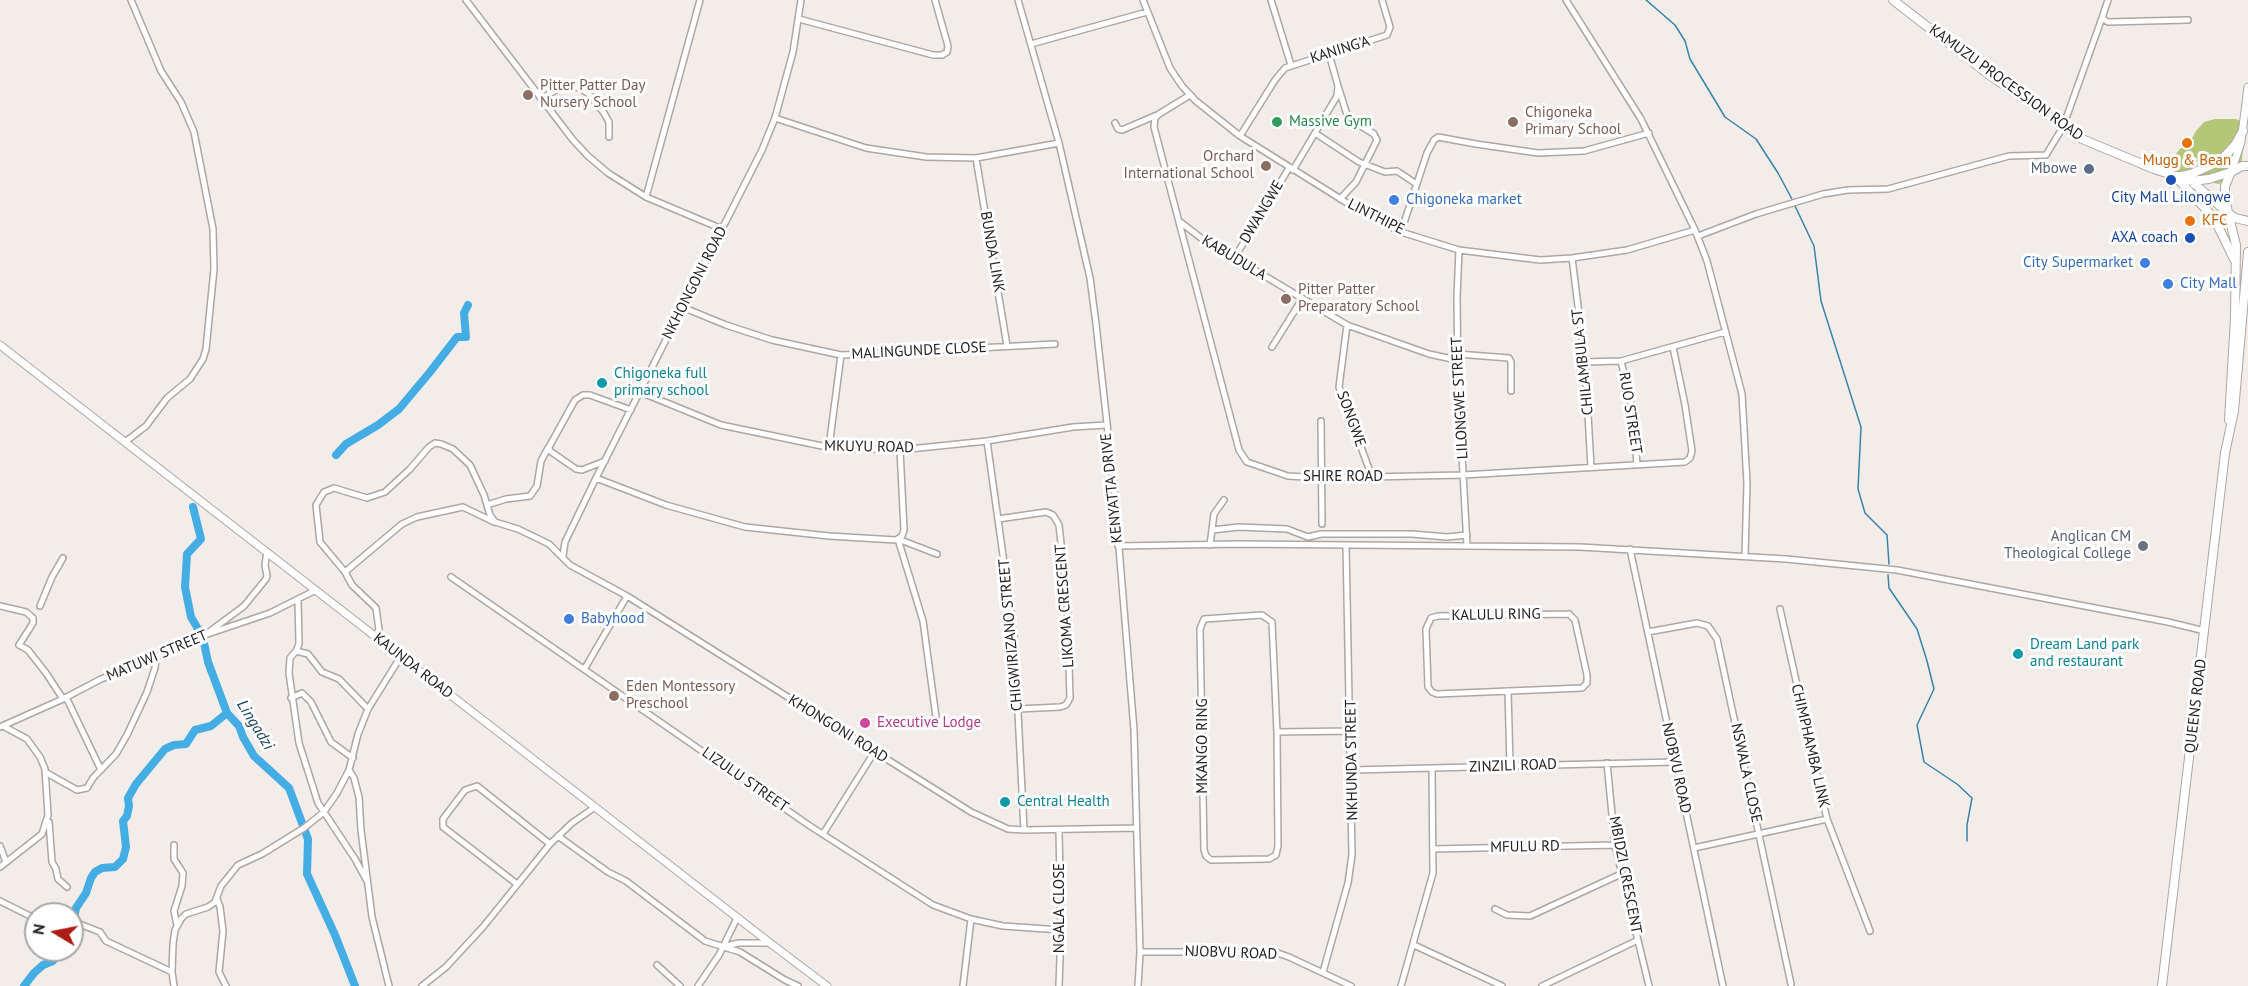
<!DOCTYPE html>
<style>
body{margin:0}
#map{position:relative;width:2248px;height:986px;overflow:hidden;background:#f3edea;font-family:"PT Sans",sans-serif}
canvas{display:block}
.north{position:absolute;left:24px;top:902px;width:60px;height:60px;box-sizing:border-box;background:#fff;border:2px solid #a8a7a6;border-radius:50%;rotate:280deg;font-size:16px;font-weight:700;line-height:24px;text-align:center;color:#252221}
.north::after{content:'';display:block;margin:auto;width:21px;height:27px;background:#ac1b15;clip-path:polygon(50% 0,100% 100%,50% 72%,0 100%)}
</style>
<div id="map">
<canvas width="2248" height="986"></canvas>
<div class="north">N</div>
</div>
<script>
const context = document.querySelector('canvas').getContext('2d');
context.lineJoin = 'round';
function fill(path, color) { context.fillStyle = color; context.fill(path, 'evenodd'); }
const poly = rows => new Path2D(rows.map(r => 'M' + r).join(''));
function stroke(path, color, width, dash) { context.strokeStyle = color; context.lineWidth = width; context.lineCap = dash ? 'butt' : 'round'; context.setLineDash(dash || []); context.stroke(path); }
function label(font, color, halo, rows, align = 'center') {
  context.font = font + ' "PT Sans",sans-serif'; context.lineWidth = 6; context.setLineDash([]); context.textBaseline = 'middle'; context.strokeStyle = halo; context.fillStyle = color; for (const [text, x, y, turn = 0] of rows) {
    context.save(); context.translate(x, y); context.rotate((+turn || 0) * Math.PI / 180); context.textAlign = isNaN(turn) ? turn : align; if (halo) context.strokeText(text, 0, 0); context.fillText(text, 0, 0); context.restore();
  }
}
const green = poly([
 [2215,119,2236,119,2246,124,2241,167,2233,177,2219,184,2198,180,2171,169,2171,160,2180,149,2190,142,2196,131,2204,122]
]);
const stream = poly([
 [1646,0,1675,25,1685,41,1690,59,1725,117,1756,139,1778,173,1793,201],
 [1795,206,1814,246,1821,301,1861,427,1858,489,1865,513,1887,535,1889,564],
 [1888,575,1889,588,1917,629,1927,661,1934,689,1917,725,1924,762,1957,784,1972,798,1967,825,1967,841]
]);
const river = poly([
 [336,455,346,444,378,425,399,409,430,372,457,337,466,337,464,313,468,305],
 [193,507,201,539,187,554,185,587,191,617,201,634],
 [203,638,208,662,227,713,239,726,243,737,254,756,289,788,308,839,307,874,335,935,355,986],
 [72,936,74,931,74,918,76,908,86,893,91,878,95,872,102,868,115,867,123,859,126,847,123,821,127,816,129,806,128,798,136,784,165,749,174,745,186,744,195,730,211,726,227,713],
 [24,986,34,973,43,965,53,961,61,950]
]);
const minor = poly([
 [466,0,573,140,588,156,608,173,646,197,722,229],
 [1018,0,1059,143,1090,278,1096,324,1114,487,1134,730,1140,952,1138,986],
 [1143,0,1170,68,1182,86,1196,101,1240,136,1368,216,1401,232,1459,250,1540,260,1572,258,1627,250,1695,230],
 [1271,0,1291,65],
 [1566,0,1641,119,1695,230,1707,261,1742,394,1747,483,1745,556],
 [2108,0,2102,18,2108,22,2188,20],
 [799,19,933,55,942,55,947,52,948,46,935,0],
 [1031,44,1147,12],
 [1338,86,1348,118,1374,134,1377,140,1356,182,1340,199],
 [1190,95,1159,114,1155,118,1154,127,1239,450,1247,462,1288,476,1322,478,1463,475,1685,462,1690,458,1692,451,1685,405,1673,347],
 [541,99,564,85,580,88,590,95,604,113,609,122,609,137],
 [775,118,866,148,926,157,976,158,1059,143],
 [1115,123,1118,129,1122,130,1157,115],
 [1315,133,1359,162,1385,172,1397,171,1415,183],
 [1240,136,1275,80,1285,68,1387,35,1390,27,1382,0],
 [976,158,1007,346],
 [1293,170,1337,96,1338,86,1329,54],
 [646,197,700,0],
 [1179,221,1201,238,1347,325,1429,354,1457,360],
 [1401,232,1427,153,1434,140,1438,137,1476,144,1538,153,1584,151,1649,133],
 [1698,236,1756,214,1823,194,1848,190,1888,189,2009,156,2046,155,2063,127,2102,18],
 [1459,250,1457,297,1458,384,1467,545],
 [1235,257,1289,168],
 [1572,258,1585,362,1591,467],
 [682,307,726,325,772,340,841,355,1055,344],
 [1347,325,1339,387,1372,477],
 [1272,347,1302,299],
 [1457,354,1509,358,1511,362,1511,391],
 [1621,361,1633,413,1637,465],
 [1585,362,1621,361,1725,332],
 [640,392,721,425,822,446,843,448,900,450,987,441,1073,427,1106,425],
 [1321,421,1322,524],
 [987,441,1014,634,1024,830],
 [125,442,146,426,167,398,190,379,203,359,206,349,214,269,213,229,194,132,181,102,161,71,131,0],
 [829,447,841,355],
 [605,461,582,470,576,469,550,451,549,447,575,400,583,395,590,395,631,410],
 [596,478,666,505,745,527,829,536,896,540,902,536,904,530,900,450],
 [487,505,506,499,530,496,537,486,541,461,548,448],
 [998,519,1046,512,1053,515,1059,525,1067,598,1070,698,1066,705,1060,707,1018,709],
 [1212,530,1239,527,1287,529,1308,537,1321,534,1412,534,1447,537,1467,535],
 [898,539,923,621,936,717],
 [898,539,937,554],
 [1210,545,1214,514,1224,500],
 [1118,546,1237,544,1580,547,1786,559,1897,570,2168,622,2205,631],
 [1630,549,1723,986],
 [563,556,565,542,596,478,762,150,775,118,793,52,801,0],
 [345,572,402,524,417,517,463,507,494,522],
 [451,577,810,826,933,905,971,919,1003,926,1061,930],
 [298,600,299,644,296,651,290,658,289,673,299,743,318,803,355,859,367,881],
 [0,606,26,612,33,618,33,623,19,645,28,650,46,673,63,699],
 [40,606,52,577,63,558],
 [1569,614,1575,620,1587,675,1587,683,1582,688,1437,694,1432,692,1428,687,1426,629,1431,618,1438,616,1569,614],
 [209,632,244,606,266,579,267,576,265,565,267,552],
 [1648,632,1697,623,1708,626,1717,639,1791,984],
 [375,636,379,630,376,608,352,585,345,572,320,542,316,505,324,492,334,488,367,498,385,492,410,469,429,447,435,443,441,444,453,449,470,465,484,495,490,515,495,522,518,529,549,544,570,565,627,596,971,812,1008,829,1024,830,1136,828],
 [296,651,308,654,322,672,339,679,368,709],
 [585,668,627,596],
 [1508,691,1510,765],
 [66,697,101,770],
 [291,698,302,693,311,702,331,742,353,758],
 [0,727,63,699,101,679,156,658,175,645,270,613,316,590],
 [1277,732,1278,846,1276,855,1269,859,1211,860,1206,856,1204,850,1200,629,1204,619,1262,615,1272,622,1277,732,1351,731],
 [1607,763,1615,845,1649,986],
 [349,770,354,778,359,797,361,830,372,917,389,986],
 [1352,770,1674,762],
 [45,772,77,790,87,788,93,778,116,754,127,735,147,692,155,668,156,658],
 [1827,819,1870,931],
 [49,822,52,862,56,869,58,879,67,887],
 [823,834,875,751],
 [558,836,608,872,626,881,705,941,740,952,785,980,798,986],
 [174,845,174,859,183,873,182,886,174,911,177,925],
 [0,846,6,862],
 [1694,848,1827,819,1780,609],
 [1434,849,1615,845],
 [0,867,42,834,48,815,45,769,40,757,27,739,3,726],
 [517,884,443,827,443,819,465,790,477,786,550,844],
 [217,899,220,907,223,931,219,972,226,986],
 [0,901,36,919],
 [1495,909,1507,915,1530,916,1621,874],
 [72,924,77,923,100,932,106,941,172,972],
 [1414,945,1502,986],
 [725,946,739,943,770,943],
 [1140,952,1275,952,1289,957,1351,986],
 [657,965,680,986],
 [1323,972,1348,883,1352,855,1346,545],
 [174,986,172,972,173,944,175,930,181,919,186,914,208,907,215,902,221,886,238,865,262,854,304,828,324,812,337,793,349,770,358,734,368,709,401,656],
 [422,986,446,967,483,927,550,844,572,823,595,807],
 [698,986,719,955,737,918],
 [963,986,971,919],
 [1059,986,1061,930,1059,831],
 [1401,986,1433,873,1432,769],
 [1542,986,1638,940]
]);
const major = poly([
 [2231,172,2241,142,2248,87],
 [0,345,770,943,827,986]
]);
const highway = poly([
 [1893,0,1991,76,2082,139,2154,169,2191,181,2209,179,2231,172],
 [2248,166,2242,166,2231,172,2225,186,2225,195,2228,213,2235,218,2248,221],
 [2191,181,2228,213,2236,245,2235,318,2229,420],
 [2234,259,2214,218,2176,177,2191,174,2220,161,2235,145,2243,131],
 [2162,986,2225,453,2234,411,2248,252]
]);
const markers = [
 [528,95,6,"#8d6e63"],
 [1277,122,6,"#2e9e5b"],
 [1513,122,6,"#8d6e63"],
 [2187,143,6,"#e8710a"],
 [1266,166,6,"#8d6e63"],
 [2089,169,6,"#5c6f8a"],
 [2171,180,6,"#1a4fb4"],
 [1394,200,6,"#3f7fe0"],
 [2190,221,6,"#e8710a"],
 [2190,238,6,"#1a4fb4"],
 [2145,263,6,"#3f7fe0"],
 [2168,284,6,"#3f7fe0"],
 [1286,299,6,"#8d6e63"],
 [602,383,6,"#0f9aa8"],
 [2143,546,6,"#6b7280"],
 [569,619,6,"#3f7fe0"],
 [2018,654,6,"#0f9aa8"],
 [614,696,6,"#8d6e63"],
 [865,723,6,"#d1479c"],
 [1005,802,6,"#0f9aa8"]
];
const streetNames = [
 ["KANING'A",1340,50,-17],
 ["KAMUZU PROCESSION ROAD",2006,83,36],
 ["DWANGWE",1262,212,-59],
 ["LINTHIPE",1376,217,27],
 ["BUNDA LINK",992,252,80],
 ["KABUDULA",1234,258,31],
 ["NKHONGONI ROAD",695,283,-63],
 ["MALINGUNDE CLOSE",919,351,-3],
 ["CHILAMBULA ST",1583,362,-96],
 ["LILONGWE STREET",1460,398,-93],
 ["RUO STREET",1630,413,81],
 ["SONGWE",1351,419,70],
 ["MKUYU ROAD",869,447,1],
 ["SHIRE ROAD",1343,477],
 ["KENYATTA DRIVE",1112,488,-96],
 ["LIKOMA CRESCENT",1065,606,-94],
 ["KALULU RING",1496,615,-1],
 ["CHIGWIRIZANO STREET",1011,635,-95],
 ["MATUWI STREET",157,656,-23],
 ["KAUNDA ROAD",413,666,38],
 ["QUEENS ROAD",2196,706,-83],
 ["KHONGONI ROAD",838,729,32],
 ["MKANGO RING",1203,746,-90],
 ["CHIMPHAMBA LINK",1810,746,77],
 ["NKHUNDA STREET",1352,760,-91],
 ["ZINZILI ROAD",1513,766,-2],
 ["NJOBVU ROAD",1676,768,78],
 ["NSWALA CLOSE",1746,773,78],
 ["LIZULU STREET",745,780,35],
 ["MFULU RD",1525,847,-1],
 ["MBIDZI CRESCENT",1625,875,79],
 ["NGALA CLOSE",1060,908,-90],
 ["NJOBVU ROAD",1231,953,2]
];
const educationNames = [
 ["Pitter Patter Day",540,86],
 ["Nursery School",540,103],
 ["Chigoneka",1525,113],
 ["Primary School",1525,130],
 ["Orchard",1254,157,"right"],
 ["International School",1254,174,"right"],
 ["Pitter Patter",1298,290],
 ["Preparatory School",1298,307],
 ["Eden Montessory",626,687],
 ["Preschool",626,704]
];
const leisureNames = [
 ["Massive Gym",1289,122]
];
const foodNames = [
 ["Mugg & Bean",2187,161],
 ["KFC",2202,221,"left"]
];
const serviceNames = [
 ["Mbowe",2077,169]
];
const transitNames = [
 ["City Mall Lilongwe",2171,198],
 ["AXA coach",2178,238,"right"]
];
const shopNames = [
 ["Chigoneka market",1406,200],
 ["City Supermarket",2133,263,"right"],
 ["City Mall",2180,284],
 ["Babyhood",581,619]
];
const cultureNames = [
 ["Chigoneka full",614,374],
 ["primary school",614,391],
 ["Dream Land park",2030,645],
 ["and restaurant",2030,662],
 ["Central Health",1017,802]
];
const worshipNames = [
 ["Anglican CM",2131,537],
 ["Theological College",2131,554]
];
const hotelNames = [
 ["Executive Lodge",877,723]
];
const waterNames = [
 ["Lingadzi",255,725,58]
];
fill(green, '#b4c677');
stroke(stream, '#3a83aa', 1.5);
stroke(river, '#43ade4', 8);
stroke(minor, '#aca7a3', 8);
stroke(major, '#aca7a3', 9);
stroke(highway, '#aca7a3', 10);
stroke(minor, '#fff', 5);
stroke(major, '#fff', 7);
stroke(highway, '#fff', 8);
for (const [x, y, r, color] of markers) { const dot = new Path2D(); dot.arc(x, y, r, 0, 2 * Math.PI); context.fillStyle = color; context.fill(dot); stroke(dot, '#fff', 2); }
label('15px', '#252221', '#fff', streetNames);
label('15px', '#785e54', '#fff', educationNames, 'left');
label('15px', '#27864d', '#fff', leisureNames, 'left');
label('15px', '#c56008', '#fff', foodNames);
label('15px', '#4e5e75', '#fff', serviceNames, 'right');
label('15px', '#164399', '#fff', transitNames);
label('15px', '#366cbe', '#fff', shopNames, 'left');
label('15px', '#0d838f', '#fff', cultureNames, 'left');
label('15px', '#5b616d', '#fff', worshipNames, 'right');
label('15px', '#b23c85', '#fff', hotelNames, 'left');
label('italic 16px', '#19455c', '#fff', waterNames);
</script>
